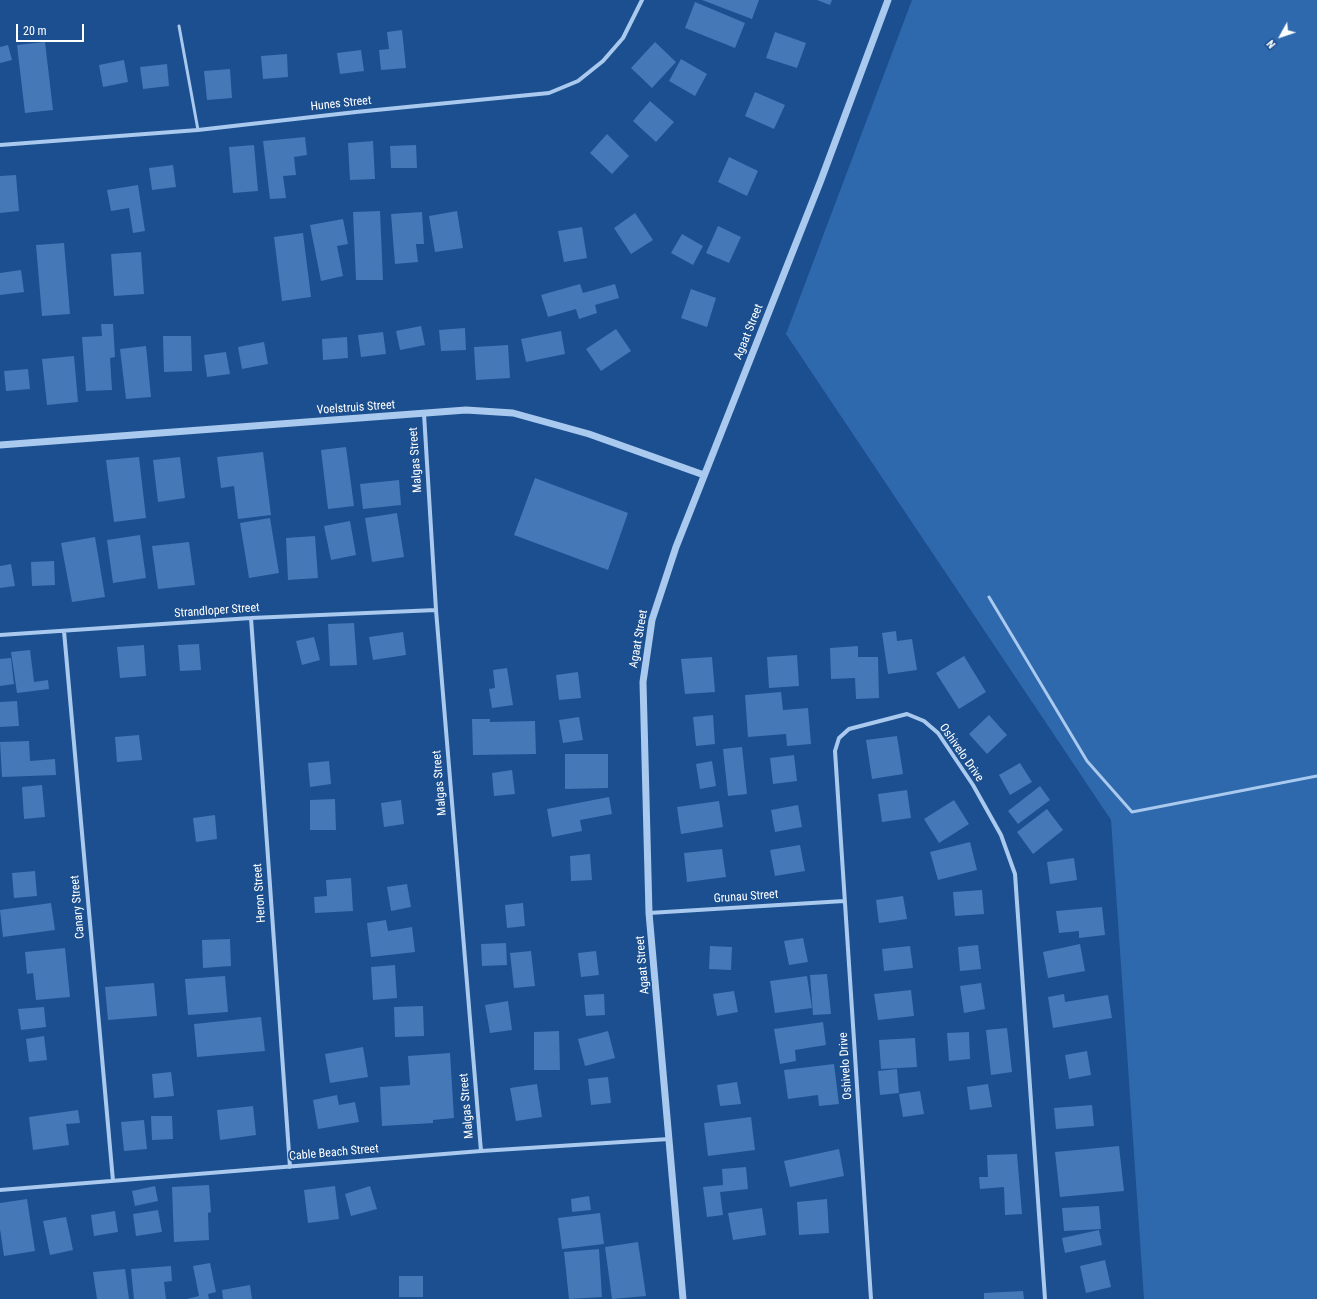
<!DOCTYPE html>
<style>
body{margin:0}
#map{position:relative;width:1317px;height:1299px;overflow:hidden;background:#1b4f8f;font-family:"Roboto Condensed",sans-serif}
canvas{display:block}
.north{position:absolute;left:1261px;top:16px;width:40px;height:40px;-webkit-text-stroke:3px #1b4f8f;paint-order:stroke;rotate:230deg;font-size:11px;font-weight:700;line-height:16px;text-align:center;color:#fff}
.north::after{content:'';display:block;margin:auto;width:14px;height:18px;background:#fff;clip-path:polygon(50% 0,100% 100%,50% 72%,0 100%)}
.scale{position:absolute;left:16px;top:24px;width:68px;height:18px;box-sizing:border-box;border:2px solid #fff;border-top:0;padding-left:5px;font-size:12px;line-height:14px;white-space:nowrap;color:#fff;-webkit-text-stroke:3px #1b4f8f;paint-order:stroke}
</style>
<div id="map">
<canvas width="1317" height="1299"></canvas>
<div class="north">N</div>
<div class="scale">20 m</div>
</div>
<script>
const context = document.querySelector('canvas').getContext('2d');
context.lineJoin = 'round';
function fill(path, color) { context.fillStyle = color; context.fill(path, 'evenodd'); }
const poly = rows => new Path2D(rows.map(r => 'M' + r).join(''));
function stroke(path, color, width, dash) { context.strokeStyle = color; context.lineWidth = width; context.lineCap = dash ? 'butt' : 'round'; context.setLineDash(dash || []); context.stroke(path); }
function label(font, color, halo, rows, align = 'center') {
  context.font = font + ' "Roboto Condensed",sans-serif'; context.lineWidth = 3.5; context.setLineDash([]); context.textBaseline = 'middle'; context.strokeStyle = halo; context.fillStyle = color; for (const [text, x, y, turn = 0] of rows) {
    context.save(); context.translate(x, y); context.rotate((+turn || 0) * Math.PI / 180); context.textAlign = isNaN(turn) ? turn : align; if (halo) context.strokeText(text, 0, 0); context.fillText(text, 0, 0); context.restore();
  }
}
const green = poly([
 [912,0,1317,0,1317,1299,1144,1299,1111,820,786,334]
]);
const building = poly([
 [702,0,759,0,752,19],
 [817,0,832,0,830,5],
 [695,2,745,23,735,48,685,28],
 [402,30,406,68,381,70,379,50,389,49,387,32],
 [775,32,806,43,797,68,766,58],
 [45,42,53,110,25,113,17,45],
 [655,42,676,62,652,88,631,68],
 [8,45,12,60,0,63,0,47],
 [361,50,364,71,340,74,337,53],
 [287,54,288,77,263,79,261,56],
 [681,59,707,74,695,96,669,81],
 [124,60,128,82,103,87,99,65],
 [167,64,169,86,143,89,140,67],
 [230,69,232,98,207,100,204,71],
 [755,92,785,105,774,129,745,116],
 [650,101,674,122,656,142,633,121],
 [607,134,629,156,612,174,590,153],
 [305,137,307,155,294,157,296,175,283,176,286,198,270,199,263,141],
 [373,141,375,179,350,180,348,143],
 [254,145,258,191,233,193,229,147],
 [416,145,417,168,391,168,390,146],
 [729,157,758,171,747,196,718,182],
 [173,165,176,187,152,190,149,168],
 [16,175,19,211,0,213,0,176],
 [138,185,145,231,133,233,129,208,111,211,107,190],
 [380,211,383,280,356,280,353,212],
 [457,211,463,248,435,252,429,216],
 [422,212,424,244,416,244,418,262,395,264,391,214],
 [635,213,653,240,631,254,614,228],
 [343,219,348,244,337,246,343,276,321,281,310,225],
 [718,226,741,237,729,263,706,253],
 [582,227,587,258,564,262,558,231],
 [303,233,311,297,282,301,274,237],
 [682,234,703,246,693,265,671,253],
 [64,243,70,314,42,316,36,245],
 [141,252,144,294,114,296,111,254],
 [21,270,24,292,0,295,0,273],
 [580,284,583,293,615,284,619,298,595,305,597,313,579,319,576,309,548,317,541,295],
 [691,289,716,298,707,327,681,318],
 [101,324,113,324,115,357,110,358,112,390,86,391,82,337,102,336],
 [421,326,425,345,400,350,396,331],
 [465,328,466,350,441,351,439,330],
 [616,329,631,351,601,371,586,349],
 [561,331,565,354,526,362,521,339],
 [383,332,386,354,361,357,358,335],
 [163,336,191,336,192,371,164,372],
 [347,337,348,358,323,360,322,339],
 [264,342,268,364,242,369,238,347],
 [508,345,510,378,476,380,474,347],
 [146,346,151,397,126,399,120,349],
 [226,352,230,374,207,377,204,355],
 [74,356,78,402,47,405,42,359],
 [28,369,30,389,6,391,4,371],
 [346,447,354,506,328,509,321,450],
 [263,452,271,515,238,519,234,486,221,488,217,457],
 [139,457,146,518,114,522,106,460],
 [180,457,185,498,158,502,153,460],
 [535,478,628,513,608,570,514,535],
 [399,480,401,505,363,509,360,484],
 [397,513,404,557,372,562,365,518],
 [270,518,279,573,249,578,240,523],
 [350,521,356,555,331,560,324,526],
 [140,535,146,578,113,583,107,540],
 [315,536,318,578,288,580,286,538],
 [95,537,105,597,72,602,61,543],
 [189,542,195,585,158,589,152,546],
 [54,561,55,585,32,586,31,562],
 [11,564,15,586,0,588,0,566],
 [354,623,357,665,330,666,328,624],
 [896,631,897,641,912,639,917,670,888,674,882,633],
 [403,632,406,655,373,660,369,637],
 [314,637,320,660,302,665,296,641],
 [199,644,201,670,180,671,178,645],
 [144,645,146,676,120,678,117,647],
 [858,646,858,657,878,657,879,698,856,699,855,678,831,679,830,648],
 [30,650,34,682,48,680,49,689,17,693,11,652],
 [797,655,799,686,769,688,767,657],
 [964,656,986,692,959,709,936,673],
 [712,657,715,692,685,694,681,659],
 [11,658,14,684,0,686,0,659],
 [507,668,513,705,492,708,489,689,495,688,493,670],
 [578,672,581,698,559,700,556,675],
 [781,692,783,710,808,708,811,744,787,746,786,734,748,737,745,695],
 [17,701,19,726,0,727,0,702],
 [713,715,715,744,696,746,693,717],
 [989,715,1007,735,987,754,969,734],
 [579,717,583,740,563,743,559,720],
 [472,719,490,719,490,722,535,721,536,754,473,755],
 [139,735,142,760,117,762,115,737],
 [897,736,903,774,872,779,866,740],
 [29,741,30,761,55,759,56,775,2,777,0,742],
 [742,747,747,794,728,796,723,749],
 [565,754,608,754,608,788,565,789],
 [794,755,797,781,773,784,770,758],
 [329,761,331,784,310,787,308,763],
 [712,761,716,786,700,789,696,764],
 [1020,763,1032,782,1010,795,999,775],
 [512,770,515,794,494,796,492,773],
 [42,785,45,817,24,819,22,787],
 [1040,786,1050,800,1018,824,1008,811],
 [907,790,911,818,882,822,878,794],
 [609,797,612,814,580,820,582,831,552,837,547,809],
 [335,799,336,830,310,830,310,800],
 [401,800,404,824,384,827,381,803],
 [954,800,969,824,939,843,924,819],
 [719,801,723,827,681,834,677,807],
 [798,805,802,827,775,832,771,810],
 [1047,809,1063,830,1033,854,1017,832],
 [215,815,217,839,196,842,193,818],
 [970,842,977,870,938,880,930,852],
 [800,845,805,871,775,876,770,850],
 [722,849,726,877,687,882,684,853],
 [590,854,592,880,571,881,570,856],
 [1074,858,1077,880,1050,884,1047,862],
 [35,871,37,896,14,898,12,873],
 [351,878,353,911,315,913,314,897,327,896,326,880],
 [407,884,411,907,391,911,387,887],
 [982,890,984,914,955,916,953,892],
 [903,896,907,919,879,923,876,900],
 [51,903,55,930,3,937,0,910],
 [523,903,525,926,507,928,505,905],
 [1102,907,1105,935,1079,938,1079,931,1059,933,1056,911],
 [386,920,388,931,412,927,415,952,371,957,367,923],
 [803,938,808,962,789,965,784,941],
 [230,939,231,966,203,968,202,940],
 [506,943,507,965,482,966,481,944],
 [1080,944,1085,971,1048,978,1043,952],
 [978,945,981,969,960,971,958,947],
 [710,946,732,947,731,970,709,969],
 [910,946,913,968,884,971,882,949],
 [65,948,70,997,36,1000,33,973,27,974,25,952],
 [531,951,535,986,514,988,510,953],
 [596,951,599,975,581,977,578,953],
 [395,965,397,998,373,1000,371,967],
 [827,974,831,1014,813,1015,810,975],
 [225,976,228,1012,188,1015,185,979],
 [807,976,812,1008,775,1013,770,981],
 [154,983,157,1016,108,1020,105,987],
 [981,983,985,1009,964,1013,960,986],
 [911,990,914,1016,878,1020,874,994],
 [734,991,738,1012,717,1016,713,994],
 [604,994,605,1015,586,1016,584,995],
 [1064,994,1065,1002,1108,995,1112,1018,1053,1028,1048,997],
 [508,1001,512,1030,490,1033,485,1005],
 [423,1006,424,1036,395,1037,394,1007],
 [44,1007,46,1027,21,1030,18,1009],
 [261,1017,265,1051,197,1057,194,1024],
 [823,1022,826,1045,795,1050,796,1061,780,1064,774,1029],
 [1007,1028,1012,1072,991,1075,986,1030],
 [559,1031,560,1070,534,1070,534,1032],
 [608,1031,615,1058,585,1066,578,1039],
 [969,1032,970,1059,949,1061,947,1033],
 [44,1036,47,1060,29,1062,26,1039],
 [915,1038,917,1067,881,1069,879,1040],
 [363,1047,368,1077,330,1083,325,1054],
 [1087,1051,1091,1075,1069,1079,1065,1055],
 [450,1053,454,1118,433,1120,433,1123,382,1126,380,1087,410,1085,408,1056],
 [834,1064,839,1104,819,1106,818,1095,788,1099,784,1070],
 [897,1069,899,1093,880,1095,878,1071],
 [171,1072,174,1096,154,1098,152,1074],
 [608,1077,611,1103,591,1105,588,1079],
 [737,1082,741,1104,720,1106,717,1085],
 [537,1084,542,1117,516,1121,510,1088],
 [988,1084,992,1107,970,1110,967,1087],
 [920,1091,924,1114,903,1117,899,1094],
 [337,1095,339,1105,355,1102,359,1122,318,1129,313,1100],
 [1092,1105,1094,1126,1056,1129,1054,1108],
 [253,1106,256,1135,220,1140,217,1110],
 [78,1110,80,1123,66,1124,69,1145,33,1150,29,1117],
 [151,1116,172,1116,173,1139,152,1140],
 [751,1117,755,1150,708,1156,704,1123],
 [144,1120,147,1149,124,1151,121,1122],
 [1119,1146,1124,1191,1060,1197,1055,1152],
 [839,1149,844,1176,790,1187,784,1161],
 [1017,1154,1022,1214,1005,1215,1004,1187,980,1189,979,1177,988,1177,987,1155],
 [746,1167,748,1189,720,1192,723,1215,707,1217,703,1187,723,1185,722,1169],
 [209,1185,211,1212,208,1213,209,1240,174,1242,172,1187],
 [155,1186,158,1201,135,1206,132,1191],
 [335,1186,339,1219,308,1223,304,1190],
 [370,1186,377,1209,351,1216,345,1194],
 [589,1196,591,1210,572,1212,571,1199],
 [27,1199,35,1251,4,1256,0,1229,0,1203],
 [827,1199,829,1233,799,1235,797,1202],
 [1099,1206,1101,1229,1064,1231,1062,1208],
 [762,1208,766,1235,733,1240,728,1213],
 [158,1210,162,1232,136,1236,133,1214],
 [115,1211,118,1232,94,1236,91,1215],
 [600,1213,604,1244,562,1249,558,1218],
 [66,1217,73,1250,50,1255,43,1221],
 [1099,1230,1102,1245,1065,1253,1062,1238],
 [638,1242,646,1296,612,1299,605,1247],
 [599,1249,602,1297,569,1299,564,1252],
 [1105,1260,1111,1287,1086,1293,1080,1266],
 [210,1263,216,1292,208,1294,209,1299,187,1299,199,1296,193,1266],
 [171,1266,172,1281,164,1282,166,1299,134,1299,131,1269],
 [125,1269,129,1299,97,1299,93,1272],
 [399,1276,423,1276,423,1297,399,1297],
 [250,1285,252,1299,223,1299,222,1290],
 [1023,1291,1024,1299,984,1299,984,1293]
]);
const service = poly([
 [179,26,198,130],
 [989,597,1087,761,1132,812,1317,776]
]);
const minor = poly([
 [0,145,198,130,356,112,549,93,578,81,603,61,623,38,642,0],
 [424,414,436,610,481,1151],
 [251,618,290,1167],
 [64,631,113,1181],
 [0,635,251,618,436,610],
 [649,913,844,901],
 [0,1190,481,1151,669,1139],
 [871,1299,835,751,839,738,849,729,907,714,924,721,938,733,973,785,1001,835,1015,874,1045,1299]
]);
const tertiary = poly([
 [0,445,466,410,513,413,589,434,704,475],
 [683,1299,649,913,643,682,652,620,676,547,821,180,888,0]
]);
const streetNames = [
 ["Hunes Street",341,104,-6],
 ["Agaat Street",749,332,-68],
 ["Voelstruis Street",356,408,-4],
 ["Malgas Street",416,460,-94],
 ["Strandloper Street",217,611,-4],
 ["Agaat Street",639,639,-80],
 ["Oshivelo Drive",961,753,55],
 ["Malgas Street",440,783,-95],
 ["Heron Street",260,893,-94],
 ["Grunau Street",746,897,-4],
 ["Canary Street",78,907,-95],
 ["Agaat Street",643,965,-95],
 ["Oshivelo Drive",846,1066,-94],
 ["Malgas Street",467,1106,-95],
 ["Cable Beach Street",334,1153,-5]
];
fill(green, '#2e69ad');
fill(building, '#4478b7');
stroke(service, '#a9c9ee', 3);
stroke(minor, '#a9c9ee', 4);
stroke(tertiary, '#a9c9ee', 7);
label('12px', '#fff', '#1b4f8f', streetNames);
</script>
